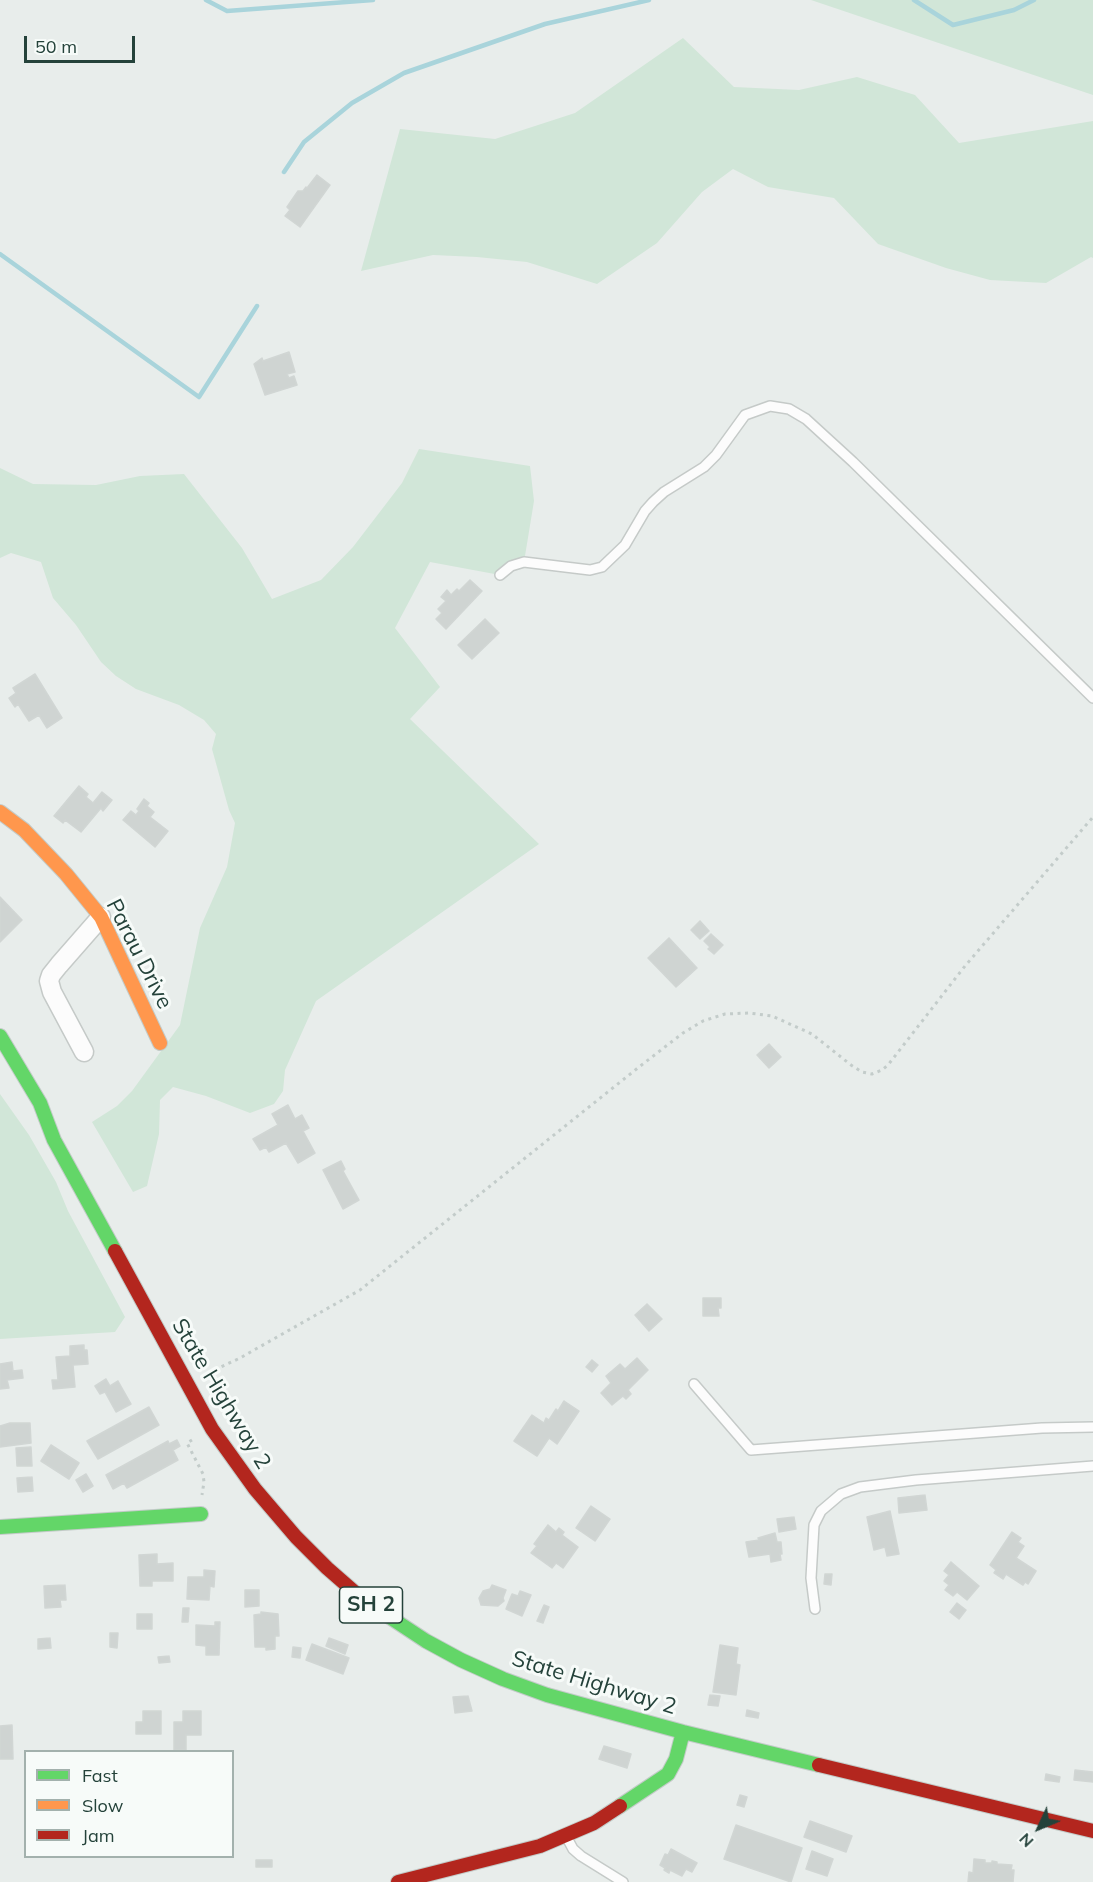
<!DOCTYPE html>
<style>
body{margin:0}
#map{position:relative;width:1093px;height:1882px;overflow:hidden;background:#e8edeb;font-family:Mulish,sans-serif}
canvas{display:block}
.legend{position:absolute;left:24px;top:1750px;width:210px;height:108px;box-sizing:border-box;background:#f7fbf9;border:2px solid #a3b1ad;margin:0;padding:8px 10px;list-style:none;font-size:18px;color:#24423a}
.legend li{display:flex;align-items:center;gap:12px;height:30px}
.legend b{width:30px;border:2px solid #a3b1ad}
.north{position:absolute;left:1009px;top:1798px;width:60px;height:60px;-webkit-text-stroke:4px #f7fbf9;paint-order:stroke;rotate:226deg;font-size:16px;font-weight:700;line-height:24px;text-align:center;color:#24423a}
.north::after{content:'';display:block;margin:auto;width:21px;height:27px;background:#24423a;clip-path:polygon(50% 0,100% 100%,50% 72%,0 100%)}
.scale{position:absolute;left:24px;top:36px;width:111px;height:27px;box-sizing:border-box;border:3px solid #24423a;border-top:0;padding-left:8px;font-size:18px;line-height:21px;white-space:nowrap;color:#24423a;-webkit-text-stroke:4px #f7fbf9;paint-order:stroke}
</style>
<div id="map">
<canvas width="1093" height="1882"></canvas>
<ul class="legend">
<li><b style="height:8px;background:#63d668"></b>Fast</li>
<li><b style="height:8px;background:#ff974d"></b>Slow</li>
<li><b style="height:8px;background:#b3261e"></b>Jam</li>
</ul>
<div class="north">N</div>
<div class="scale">50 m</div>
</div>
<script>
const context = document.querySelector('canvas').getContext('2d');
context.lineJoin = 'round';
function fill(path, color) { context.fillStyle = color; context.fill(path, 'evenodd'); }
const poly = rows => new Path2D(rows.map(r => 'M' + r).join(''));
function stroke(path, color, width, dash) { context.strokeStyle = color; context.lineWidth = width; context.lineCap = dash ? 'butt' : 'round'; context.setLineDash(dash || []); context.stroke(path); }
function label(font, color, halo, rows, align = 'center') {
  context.font = font + ' Mulish,sans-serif'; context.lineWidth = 6; context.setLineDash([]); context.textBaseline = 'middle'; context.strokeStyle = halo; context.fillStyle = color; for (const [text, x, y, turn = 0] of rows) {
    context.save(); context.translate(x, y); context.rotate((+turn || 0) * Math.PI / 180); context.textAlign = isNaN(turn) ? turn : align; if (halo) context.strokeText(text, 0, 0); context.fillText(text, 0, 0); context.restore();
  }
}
const green = poly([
 [811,0,1093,0,1093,95],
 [683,38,734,87,799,90,857,77,915,95,959,143,1093,121,1093,258,1091,257,1046,283,990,280,946,268,878,244,834,198,768,187,733,169,702,192,657,243,597,284,527,262,477,257,433,255,361,271,400,129,495,139,575,113],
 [419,449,530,466,534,501,524,562,500,575,430,562,395,628,440,687,410,719,539,844,316,1001,285,1070,283,1091,274,1104,250,1113,206,1096,173,1087,160,1100,159,1134,147,1186,133,1192,92,1122,117,1106,132,1091,180,1025,200,928,227,867,235,823,229,810,212,749,216,734,204,720,179,705,136,689,116,676,101,662,76,625,53,598,41,562,11,553,0,558,0,468,33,484,96,485,140,476,184,474,242,548,272,599,321,580,353,547,402,483],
 [0,1094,29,1135,56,1182,68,1211,125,1317,115,1332,0,1339]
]);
const stream = poly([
 [206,0,227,11,373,0],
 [914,0,953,25,1014,10,1034,0],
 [284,172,304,142,352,103,404,73,545,24,649,0],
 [0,254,199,397,257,306]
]);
const building = poly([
 [317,175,330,185,300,227,285,216,290,210,287,207,298,191,303,191,306,187,307,188,317,175],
 [289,352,295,372,287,374,289,378,294,376,297,385,265,395,254,364,262,358,263,361,289,352],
 [470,580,482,591,446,629,436,619,442,613,438,609,446,601,441,597,447,590,451,595,457,589,459,591,470,580],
 [485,619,499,633,472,659,458,645,485,619],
 [35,674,62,718,47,728,39,715,29,721,18,704,15,707,9,698,16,693,13,688,35,674],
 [79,786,88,794,86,797,93,803,102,792,112,800,103,811,101,808,81,832,65,820,63,823,54,816,79,786],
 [144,799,149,803,147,806,154,812,150,817,168,831,155,847,123,820,131,811,136,815,139,811,137,809,144,799],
 [0,897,22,920,0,942,0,897],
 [700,921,709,931,700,939,691,930,700,921],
 [711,934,723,945,714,954,708,949,710,947,704,941,711,934],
 [669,938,697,968,676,987,648,958,669,938],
 [769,1044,781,1057,769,1068,757,1055,769,1044],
 [288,1105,295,1119,302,1115,309,1128,303,1131,315,1153,298,1163,286,1143,269,1152,266,1147,260,1150,253,1139,278,1125,272,1114,288,1105],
 [341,1161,345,1169,343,1171,359,1200,343,1209,323,1170,341,1161],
 [703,1298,721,1298,721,1308,718,1308,719,1316,703,1316,703,1298],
 [647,1304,662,1319,649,1331,635,1315,647,1304],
 [84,1345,84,1350,87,1350,88,1364,73,1365,75,1387,53,1389,52,1380,58,1380,56,1357,70,1356,70,1346,84,1345],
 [637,1358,648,1370,628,1390,631,1394,626,1399,623,1396,612,1405,601,1393,611,1383,606,1376,620,1364,625,1369,637,1358],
 [592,1360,598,1365,592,1372,586,1367,592,1360],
 [12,1362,13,1371,22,1370,23,1378,7,1380,9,1388,0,1389,0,1364,12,1362],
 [106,1379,110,1386,118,1381,131,1404,116,1412,105,1392,100,1394,95,1386,106,1379],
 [564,1401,579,1411,557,1444,549,1438,537,1456,514,1441,532,1415,544,1423,546,1418,549,1420,556,1409,558,1411,564,1401],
 [149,1407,159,1425,98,1459,87,1441,149,1407],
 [10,1423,30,1423,31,1443,0,1447,0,1426,10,1423],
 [177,1440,180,1446,173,1450,178,1460,127,1488,124,1483,113,1489,106,1475,168,1441,169,1444,177,1440],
 [51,1445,79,1463,69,1479,41,1461,51,1445],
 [31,1447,32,1466,17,1466,16,1448,31,1447],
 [86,1474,93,1486,83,1492,76,1480,86,1474],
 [32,1477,33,1491,18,1492,17,1478,32,1477],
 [925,1495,927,1510,899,1513,898,1498,925,1495],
 [591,1506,610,1519,595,1541,576,1528,591,1506],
 [890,1511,899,1554,887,1556,885,1547,874,1550,867,1517,890,1511],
 [794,1517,796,1529,779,1532,777,1519,794,1517],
 [548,1525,556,1532,559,1528,564,1532,562,1535,578,1547,563,1568,556,1563,552,1568,531,1553,537,1546,534,1544,548,1525],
 [1012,1532,1021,1538,1018,1542,1024,1546,1016,1558,1036,1571,1028,1584,1025,1582,1023,1585,1006,1574,1003,1579,994,1573,996,1570,990,1565,1012,1532],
 [775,1533,777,1542,781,1542,782,1554,780,1554,781,1560,771,1562,770,1554,749,1557,746,1542,759,1540,758,1538,775,1533],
 [157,1554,157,1564,173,1563,173,1581,152,1581,152,1586,140,1586,139,1555,157,1554],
 [951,1562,979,1586,967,1600,957,1592,953,1596,945,1590,949,1585,944,1581,949,1575,944,1571,951,1562],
 [204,1570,215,1571,214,1587,210,1586,209,1600,187,1599,188,1577,204,1577,204,1570],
 [825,1574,832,1574,831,1585,824,1584,825,1574],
 [65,1585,66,1600,60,1600,61,1607,45,1608,44,1586,65,1585],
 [492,1585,506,1590,503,1598,504,1601,498,1606,481,1605,479,1598,483,1591,490,1589,492,1585],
 [245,1590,259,1590,259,1606,245,1607,245,1590],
 [520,1591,531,1595,522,1616,506,1609,512,1594,518,1596,520,1591],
 [957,1603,966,1610,959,1619,950,1612,957,1603],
 [544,1605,549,1607,543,1623,537,1621,544,1605],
 [183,1608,189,1608,188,1622,182,1622,183,1608],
 [261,1612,278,1614,279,1636,275,1636,275,1649,266,1650,266,1647,255,1647,254,1615,261,1614,261,1612],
 [137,1614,152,1614,152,1629,137,1629,137,1614],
 [215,1622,220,1622,219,1655,206,1655,206,1646,196,1645,196,1625,215,1626,215,1622],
 [110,1633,118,1633,117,1648,110,1647,110,1633],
 [50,1638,51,1648,38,1649,38,1639,50,1638],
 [329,1638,348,1645,345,1654,326,1646,329,1638],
 [312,1644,349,1658,343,1674,306,1660,312,1644],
 [720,1645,738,1648,736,1664,740,1665,736,1695,713,1692,720,1645],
 [293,1647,301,1648,300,1658,292,1657,293,1647],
 [169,1656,170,1662,159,1663,158,1657,169,1656],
 [710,1695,720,1696,718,1706,708,1705,710,1695],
 [468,1696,472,1711,455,1713,453,1697,468,1696],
 [747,1710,759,1713,758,1718,746,1716,747,1710],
 [143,1711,161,1711,161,1734,136,1734,136,1722,143,1722,143,1711],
 [183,1711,201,1711,201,1735,186,1735,186,1750,174,1750,174,1722,183,1722,183,1711],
 [12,1725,13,1759,0,1759,0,1726,12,1725],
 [604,1746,631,1754,627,1768,599,1759,604,1746],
 [1075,1770,1093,1772,1093,1782,1074,1780,1075,1770],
 [1046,1774,1060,1777,1059,1782,1045,1780,1046,1774],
 [740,1795,747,1797,744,1807,737,1805,740,1795],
 [810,1821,852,1836,846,1852,804,1837,810,1821],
 [736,1825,802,1848,791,1882,724,1859,736,1825],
 [671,1849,697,1863,692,1872,686,1869,682,1876,670,1870,669,1873,664,1870,665,1868,660,1865,665,1854,668,1855,671,1849],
 [812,1851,833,1859,827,1876,806,1869,812,1851],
 [974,1859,985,1860,985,1863,992,1863,992,1861,997,1862,997,1864,1012,1865,1011,1870,1014,1870,1013,1882,968,1882,969,1872,973,1873,974,1859],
 [256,1860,272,1860,272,1867,256,1867,256,1860]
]);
const path = poly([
 [208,1373,240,1358,360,1290,639,1067,683,1033,703,1021,725,1014,749,1013,772,1016,812,1034,851,1065,862,1072,872,1074,882,1070,888,1065,965,966,1093,817],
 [192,1440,187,1443,203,1474,204,1482,202,1495]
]);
const lane = poly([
 [500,575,511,566,524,562,590,570,602,567,625,545,645,511,653,502,664,492,704,467,716,455,745,415,770,406,789,409,806,419,853,462,1093,698],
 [694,1384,751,1450,1042,1428,1093,1427],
 [815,1609,811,1578,814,1525,821,1511,841,1494,860,1487,916,1480,1093,1466],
 [566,1836,573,1849,581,1856,623,1882]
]);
const street = poly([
 [84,1052,52,992,49,981,51,975,59,965,101,917]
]);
const fast = poly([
 [0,1036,40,1103,54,1140,115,1251],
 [0,1527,201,1514],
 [382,1612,426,1641,461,1660,503,1679,547,1695,683,1732,819,1765],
 [620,1806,668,1774,676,1759,683,1732]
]);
const slow = poly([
 [0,812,24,830,66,874,101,917,160,1043]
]);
const jam = poly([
 [115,1251,212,1429,255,1489,296,1537,327,1568,359,1596,382,1612],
 [819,1765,1093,1831],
 [398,1882,540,1846,594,1823,620,1806]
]);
const shields = [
 [371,1605,63]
];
const shieldNames = [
 ["SH 2",371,1605]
];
const streetNames = [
 ["Parau Drive",139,954,63],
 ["State Highway 2",221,1394,59],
 ["State Highway 2",594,1683,17]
];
fill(green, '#d1e6d8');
stroke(stream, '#a9d4db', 4.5);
fill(building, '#cfd4d2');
stroke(building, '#d1d6d4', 1.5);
stroke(lane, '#c5cac8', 12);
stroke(street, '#c5cac8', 21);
stroke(fast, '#c3cbc8', 16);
stroke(slow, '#c3cbc8', 16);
stroke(jam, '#c3cbc8', 16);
stroke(path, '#c3ccca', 3, [3, 4.5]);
stroke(lane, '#fcfcfc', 9);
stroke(street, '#fcfcfc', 18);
stroke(fast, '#63d668', 14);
stroke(slow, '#ff974d', 14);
stroke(jam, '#b3261e', 14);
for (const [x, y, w] of shields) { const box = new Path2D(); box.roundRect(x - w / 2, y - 18, w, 36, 4.5); context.fillStyle = '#f7fbf9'; context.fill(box); stroke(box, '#24423a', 1.5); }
label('bold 21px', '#24423a', null, shieldNames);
label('22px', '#24423a', '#f7fbf9', streetNames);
</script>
